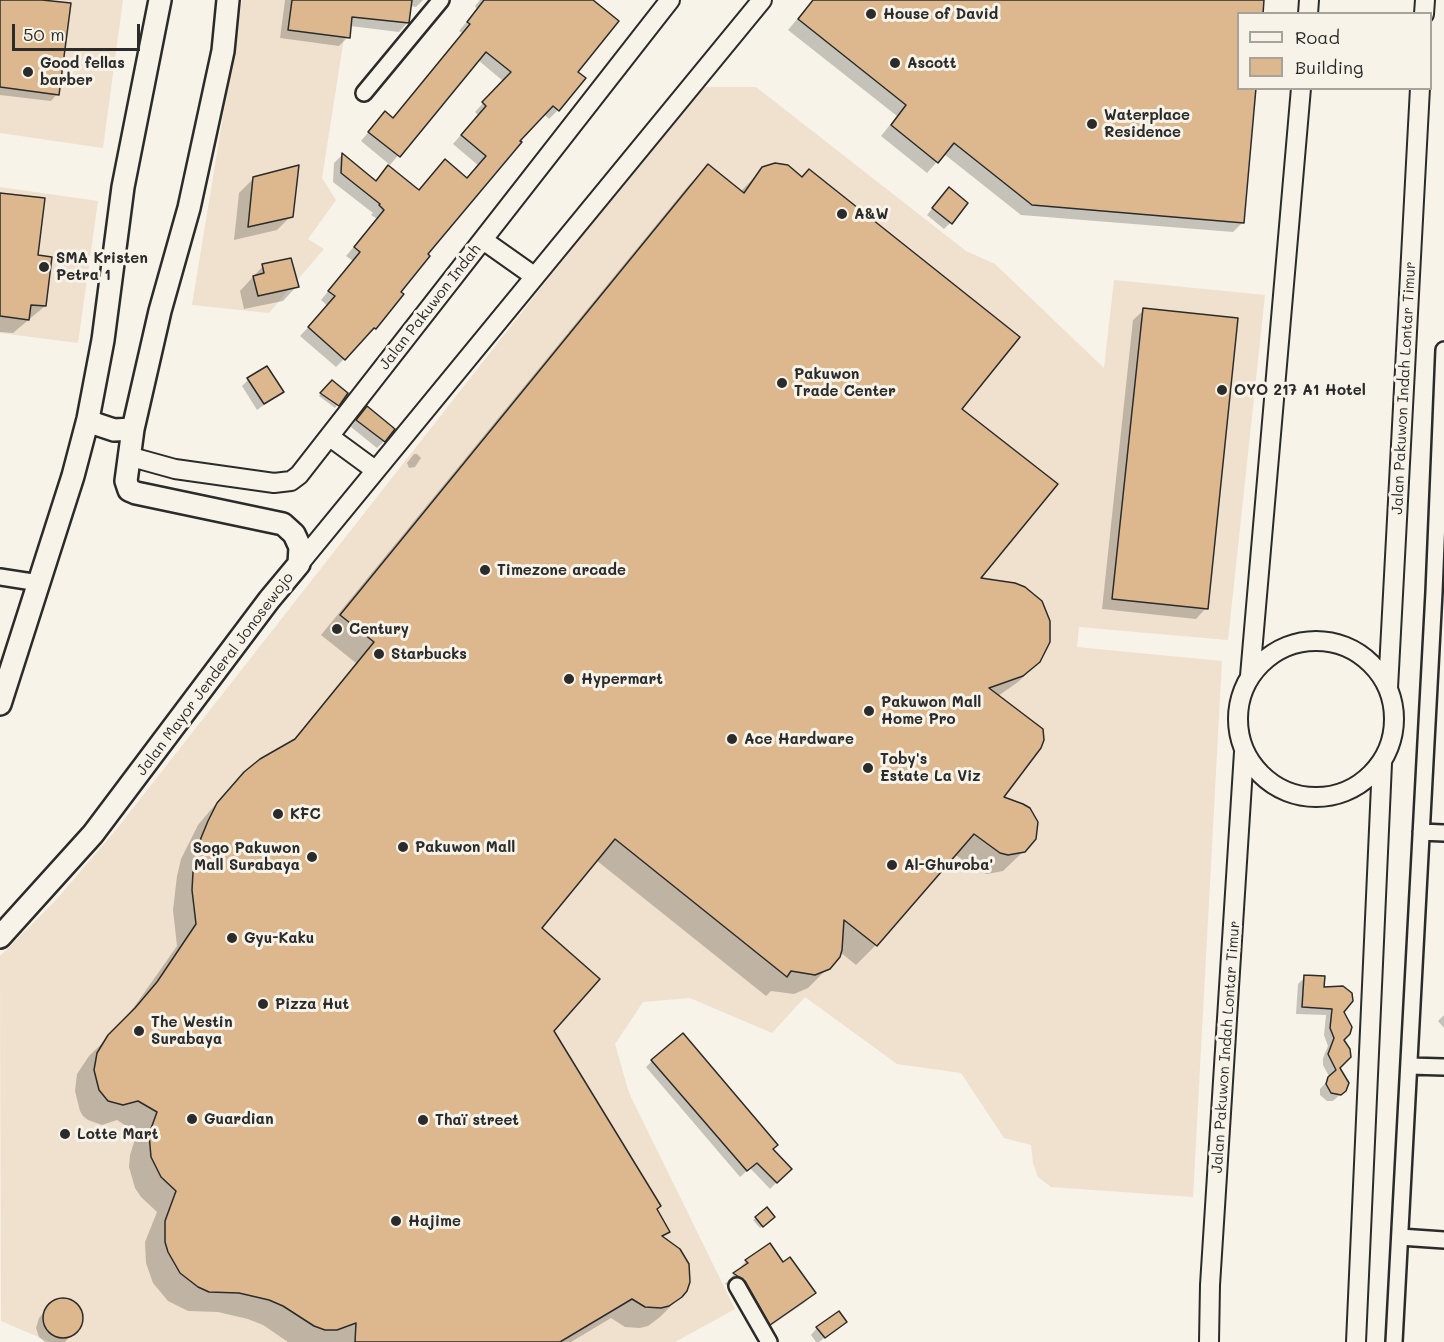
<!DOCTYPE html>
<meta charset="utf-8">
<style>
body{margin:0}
#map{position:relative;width:1444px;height:1342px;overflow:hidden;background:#f7f3e8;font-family:Mali,sans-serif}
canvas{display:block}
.legend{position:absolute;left:1237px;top:12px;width:195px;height:78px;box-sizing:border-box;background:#f7f3e8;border:2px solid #a5a39c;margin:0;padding:8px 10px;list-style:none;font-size:18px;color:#2b2b2b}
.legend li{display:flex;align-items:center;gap:12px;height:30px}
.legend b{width:30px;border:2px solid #a5a39c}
.scale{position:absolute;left:12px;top:24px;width:128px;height:27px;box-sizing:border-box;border:3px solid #2b2b2b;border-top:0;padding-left:8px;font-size:18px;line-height:21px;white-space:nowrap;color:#2b2b2b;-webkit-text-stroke:4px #f7f3e8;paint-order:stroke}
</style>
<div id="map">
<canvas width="1444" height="1342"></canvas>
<ul class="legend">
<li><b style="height:8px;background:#f7f3e8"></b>Road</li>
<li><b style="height:16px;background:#ddb88e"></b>Building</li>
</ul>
<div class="scale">50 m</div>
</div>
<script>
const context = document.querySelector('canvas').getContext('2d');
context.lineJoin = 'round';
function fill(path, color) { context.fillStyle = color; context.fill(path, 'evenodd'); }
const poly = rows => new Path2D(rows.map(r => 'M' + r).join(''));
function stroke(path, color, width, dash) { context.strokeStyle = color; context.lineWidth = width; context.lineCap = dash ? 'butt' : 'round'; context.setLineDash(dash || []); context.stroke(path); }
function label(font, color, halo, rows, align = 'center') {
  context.font = font + ' Mali,sans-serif'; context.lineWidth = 6; context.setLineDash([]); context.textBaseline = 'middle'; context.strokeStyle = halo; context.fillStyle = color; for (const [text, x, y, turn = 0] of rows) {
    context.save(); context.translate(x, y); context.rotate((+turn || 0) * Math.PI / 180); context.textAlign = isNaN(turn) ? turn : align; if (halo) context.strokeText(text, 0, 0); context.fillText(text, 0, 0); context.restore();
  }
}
const built = poly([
 [0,0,123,0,103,148,0,133],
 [242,0,350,0,322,178,336,200,308,239,324,249,269,313,192,305],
 [702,87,756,87,966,251,995,264,1104,368,1114,280,1265,295,1228,640,1079,627,1077,647,1222,661,1193,1197,1051,1187,1038,1177,1033,1163,1031,1145,1004,1138,961,1073,897,1064,805,997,772,1033,690,998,643,1002,615,1044,629,1093,735,1309,675,1342,50,1342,1,1321,0,956,56,900,119,826,551,275],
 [0,187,98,201,78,343,0,333]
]);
const shadow = poly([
 [0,0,30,0,57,94,51,101,0,95],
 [285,0,423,0,416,7,410,6,408,22,399,32,350,26,348,37,339,46,280,38],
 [480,0,591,0,576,72,558,110,549,119,544,114,518,142,426,254,375,328,336,367,300,336,328,306,321,300,353,261,346,256,377,219,371,215,373,213,333,182,334,163,342,155,375,182,380,176,418,191,467,180,479,166,453,144,478,115,475,112,503,81,478,60,390,165,361,141,377,122,392,119,462,33,459,31,477,9,475,6],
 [813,0,1262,0,1238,14,1238,88,1243,222,1233,232,1021,215,944,154,927,173,881,136,897,116,788,30],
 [708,166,740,192,759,173,960,409,978,579,1039,662,1018,682,998,696,1001,798,1034,816,1037,831,1030,845,1003,871,987,874,980,872,954,854,876,945,856,965,840,952,828,968,808,988,794,994,771,991,766,996,596,860,540,928,553,1031,668,1231,662,1238,681,1296,660,1317,648,1326,640,1328,625,1327,611,1318,571,1342,288,1342,263,1325,248,1319,218,1312,188,1311,168,1301,153,1283,146,1263,145,1242,157,1212,141,1197,135,1188,129,1167,130,1155,137,1133,117,1120,102,1125,88,1120,83,1116,80,1111,75,1091,77,1074,89,1056,116,1030,137,1003,177,946,173,910,177,876,181,859,198,825,224,794,245,773,290,744,356,663,321,635,688,186],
 [254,178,291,216,277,230,234,240,239,193],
 [0,194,36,256,45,306,13,333,0,332],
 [942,196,950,223,944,229,927,215],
 [263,266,297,286,283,301,244,309,240,291],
 [1144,310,1206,608,1196,619,1102,609,1133,320],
 [248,380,282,392,257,410,242,386],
 [332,382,346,394,335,408,319,396],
 [360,415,384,441,377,448,351,427],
 [414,454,417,454,421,458,415,467,409,468,407,463],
 [1305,977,1323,989,1342,1012,1342,1040,1338,1068,1345,1090,1333,1101,1327,1101,1320,1095,1320,1089,1330,1078,1323,1065,1323,1058,1328,1046,1324,1035,1326,1015,1296,1014,1298,984],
 [1444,1015,1444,1028,1438,1021],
 [652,1061,771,1150,790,1169,770,1189,750,1168,740,1177,646,1067],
 [756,1218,771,1220,760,1228,753,1220],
 [746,1261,782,1264,814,1293,804,1303,760,1333,736,1291,725,1284],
 [63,1299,72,1301,78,1307,81,1315,79,1325,65,1342,45,1342,39,1337,36,1328,39,1318,54,1301],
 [817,1328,838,1328,819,1342,816,1342,811,1335]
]);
const building = poly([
 [0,0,42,0,71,3,59,95,0,87,0,0],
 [292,0,412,0,409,23,352,17,350,38,288,30,292,0],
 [484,0,593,0,619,21,578,72,586,78,559,111,553,106,520,141,522,142,428,254,430,256,401,292,404,294,376,329,374,328,345,360,308,327,335,296,328,291,360,252,354,247,384,210,379,205,380,204,341,173,342,153,376,181,388,165,419,190,445,159,467,178,486,156,461,135,486,106,482,102,511,72,486,52,400,157,368,132,385,111,393,118,470,24,467,22,484,0],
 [813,0,1264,0,1263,14,1239,14,1239,88,1256,88,1244,223,1032,205,954,143,938,163,891,125,906,105,798,19,813,0],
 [775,163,788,165,802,177,809,169,1020,337,962,409,1058,484,981,578,1015,583,1025,587,1042,601,1050,621,1050,642,1040,662,1023,676,989,688,1043,729,1044,740,1041,748,1004,797,1023,804,1030,808,1038,822,1036,839,1025,852,1008,855,1000,853,974,834,877,946,844,920,842,950,840,957,830,969,815,975,791,971,787,977,615,839,542,928,600,979,554,1031,661,1206,657,1209,670,1232,662,1236,680,1249,689,1264,690,1282,687,1291,682,1297,669,1306,661,1308,645,1307,632,1299,560,1342,355,1342,356,1323,337,1330,325,1330,314,1326,283,1306,269,1300,239,1293,209,1292,198,1287,180,1273,168,1252,165,1242,165,1221,176,1191,161,1177,151,1157,149,1134,157,1112,138,1101,123,1105,108,1101,99,1090,94,1070,97,1053,108,1035,135,1008,157,982,196,924,192,890,193,872,201,838,208,821,217,803,244,772,260,759,295,739,374,642,340,615,708,164,744,193,762,167,775,163],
 [299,165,293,217,248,227,253,177,299,165],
 [949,187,968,203,952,224,932,208,949,187],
 [0,193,45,198,38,255,52,257,46,306,31,305,29,320,0,316,0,193],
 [291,258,299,287,258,296,253,276,264,273,262,264,291,258],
 [1143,308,1238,318,1208,609,1112,599,1143,308],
 [267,366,284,392,264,404,247,378,267,366],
 [332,380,348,393,339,406,320,393,332,380],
 [367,406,395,429,385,442,356,420,367,406],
 [1304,975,1325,976,1324,987,1343,986,1352,993,1353,1001,1344,1012,1352,1027,1350,1034,1344,1040,1350,1049,1351,1057,1340,1068,1349,1083,1346,1091,1341,1095,1331,1093,1326,1084,1328,1077,1336,1070,1328,1054,1334,1038,1330,1028,1332,1009,1302,1007,1304,975],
 [683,1033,778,1145,773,1149,792,1169,777,1183,757,1163,747,1171,651,1060,683,1033],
 [767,1207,775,1217,763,1227,755,1217,767,1207],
 [770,1243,783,1262,790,1257,816,1293,770,1325,745,1281,733,1273,748,1263,745,1260,770,1243],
 '43 1318a20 20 0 1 1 40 0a20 20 0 1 1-40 0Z',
 [839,1311,847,1322,825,1338,816,1327,839,1311]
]);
const minor = poly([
 [364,93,441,0],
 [0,577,39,583],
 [1421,832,1444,833],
 [1409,1066,1444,1067],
 [1400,1237,1444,1240],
 [737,1286,769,1342],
 [1394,1342,1434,592,1444,350]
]);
const tertiary = poly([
 [1308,14,1309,0],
 [1424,14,1425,0],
 [483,240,534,276],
 [330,437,375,470],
 [128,456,175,469,274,483,291,481,299,475,670,0],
 [299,564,762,0],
 '1238 719a78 78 0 1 1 156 0a78 78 0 1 1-156 0Z',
 [1250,676,1301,88],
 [1388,688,1420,88],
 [1209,1342,1210,1285,1244,752],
 [1356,1342,1382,763]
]);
const secondary = poly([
 [88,419,96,424,114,430,133,429],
 [0,704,73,476,88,419,103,340,123,187,160,0],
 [0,937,93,834,269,600,299,564,300,547,294,534,283,524,136,493,129,490,126,481,133,429,160,311,189,208,223,51,228,0]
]);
const markers = [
 [871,14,6,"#2b2b2b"],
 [895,63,6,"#2b2b2b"],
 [28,72,6,"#2b2b2b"],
 [1092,124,6,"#2b2b2b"],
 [842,214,6,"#2b2b2b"],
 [44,267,6,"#2b2b2b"],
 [782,383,6,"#2b2b2b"],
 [1222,390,6,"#2b2b2b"],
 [485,570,6,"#2b2b2b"],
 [337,629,6,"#2b2b2b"],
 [379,654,6,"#2b2b2b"],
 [569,679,6,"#2b2b2b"],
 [869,711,6,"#2b2b2b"],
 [732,739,6,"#2b2b2b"],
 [868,768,6,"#2b2b2b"],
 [278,814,6,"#2b2b2b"],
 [403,847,6,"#2b2b2b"],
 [312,857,6,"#2b2b2b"],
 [892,865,6,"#2b2b2b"],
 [232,938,6,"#2b2b2b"],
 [263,1004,6,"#2b2b2b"],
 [139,1031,6,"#2b2b2b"],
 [192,1119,6,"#2b2b2b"],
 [423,1120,6,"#2b2b2b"],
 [65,1134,6,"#2b2b2b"],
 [396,1221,6,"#2b2b2b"]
];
const poiNames = [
 ["House of David",883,14],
 ["Good fellas",40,63],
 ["barber",40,80],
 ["Ascott",907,63],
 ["Waterplace",1104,115],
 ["Residence",1104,132],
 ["A&W",854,214],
 ["SMA Kristen",56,258],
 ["Petra 1",56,275],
 ["Pakuwon",794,374],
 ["Trade Center",794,391],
 ["OYO 217 A1 Hotel",1234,390],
 ["Timezone arcade",497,570],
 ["Century",349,629],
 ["Starbucks",391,654],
 ["Hypermart",581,679],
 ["Pakuwon Mall",881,702],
 ["Home Pro",881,719],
 ["Ace Hardware",744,739],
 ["Toby's",880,759],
 ["Estate La Viz",880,776],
 ["KFC",290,814],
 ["Pakuwon Mall",415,847],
 ["Sogo Pakuwon",300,848,"right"],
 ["Mall Surabaya",300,865,"right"],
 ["Al-Ghuroba'",904,865],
 ["Gyu-Kaku",244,938],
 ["Pizza Hut",275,1004],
 ["The Westin",151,1022],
 ["Surabaya",151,1039],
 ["Guardian",204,1119],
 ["Thaï street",435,1120],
 ["Lotte Mart",77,1134],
 ["Hajime",408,1221]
];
const streetNames = [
 ["Jalan Pakuwon Indah",430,307,-52],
 ["Jalan Pakuwon Indah Lontar Timur",1404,388,-87],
 ["Jalan Mayor Jenderal Jonosewojo",215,674,-53],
 ["Jalan Pakuwon Indah Lontar Timur",1226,1047,-86]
];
fill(built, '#efe1cd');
fill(shadow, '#0003');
fill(building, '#ddb88e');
stroke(building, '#2b2b2b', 1.5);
stroke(minor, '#2b2b2b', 20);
stroke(tertiary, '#2b2b2b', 22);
stroke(secondary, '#2b2b2b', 26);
stroke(minor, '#f7f3e8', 15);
stroke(tertiary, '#f7f3e8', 18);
stroke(secondary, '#f7f3e8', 21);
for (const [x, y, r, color] of markers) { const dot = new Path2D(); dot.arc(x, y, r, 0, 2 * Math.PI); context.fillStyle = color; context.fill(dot); stroke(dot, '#f7f3e8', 2); }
label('bold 15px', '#2b2b2b', '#f7f3e8', poiNames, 'left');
label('15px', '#2b2b2b', '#f7f3e8', streetNames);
</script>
